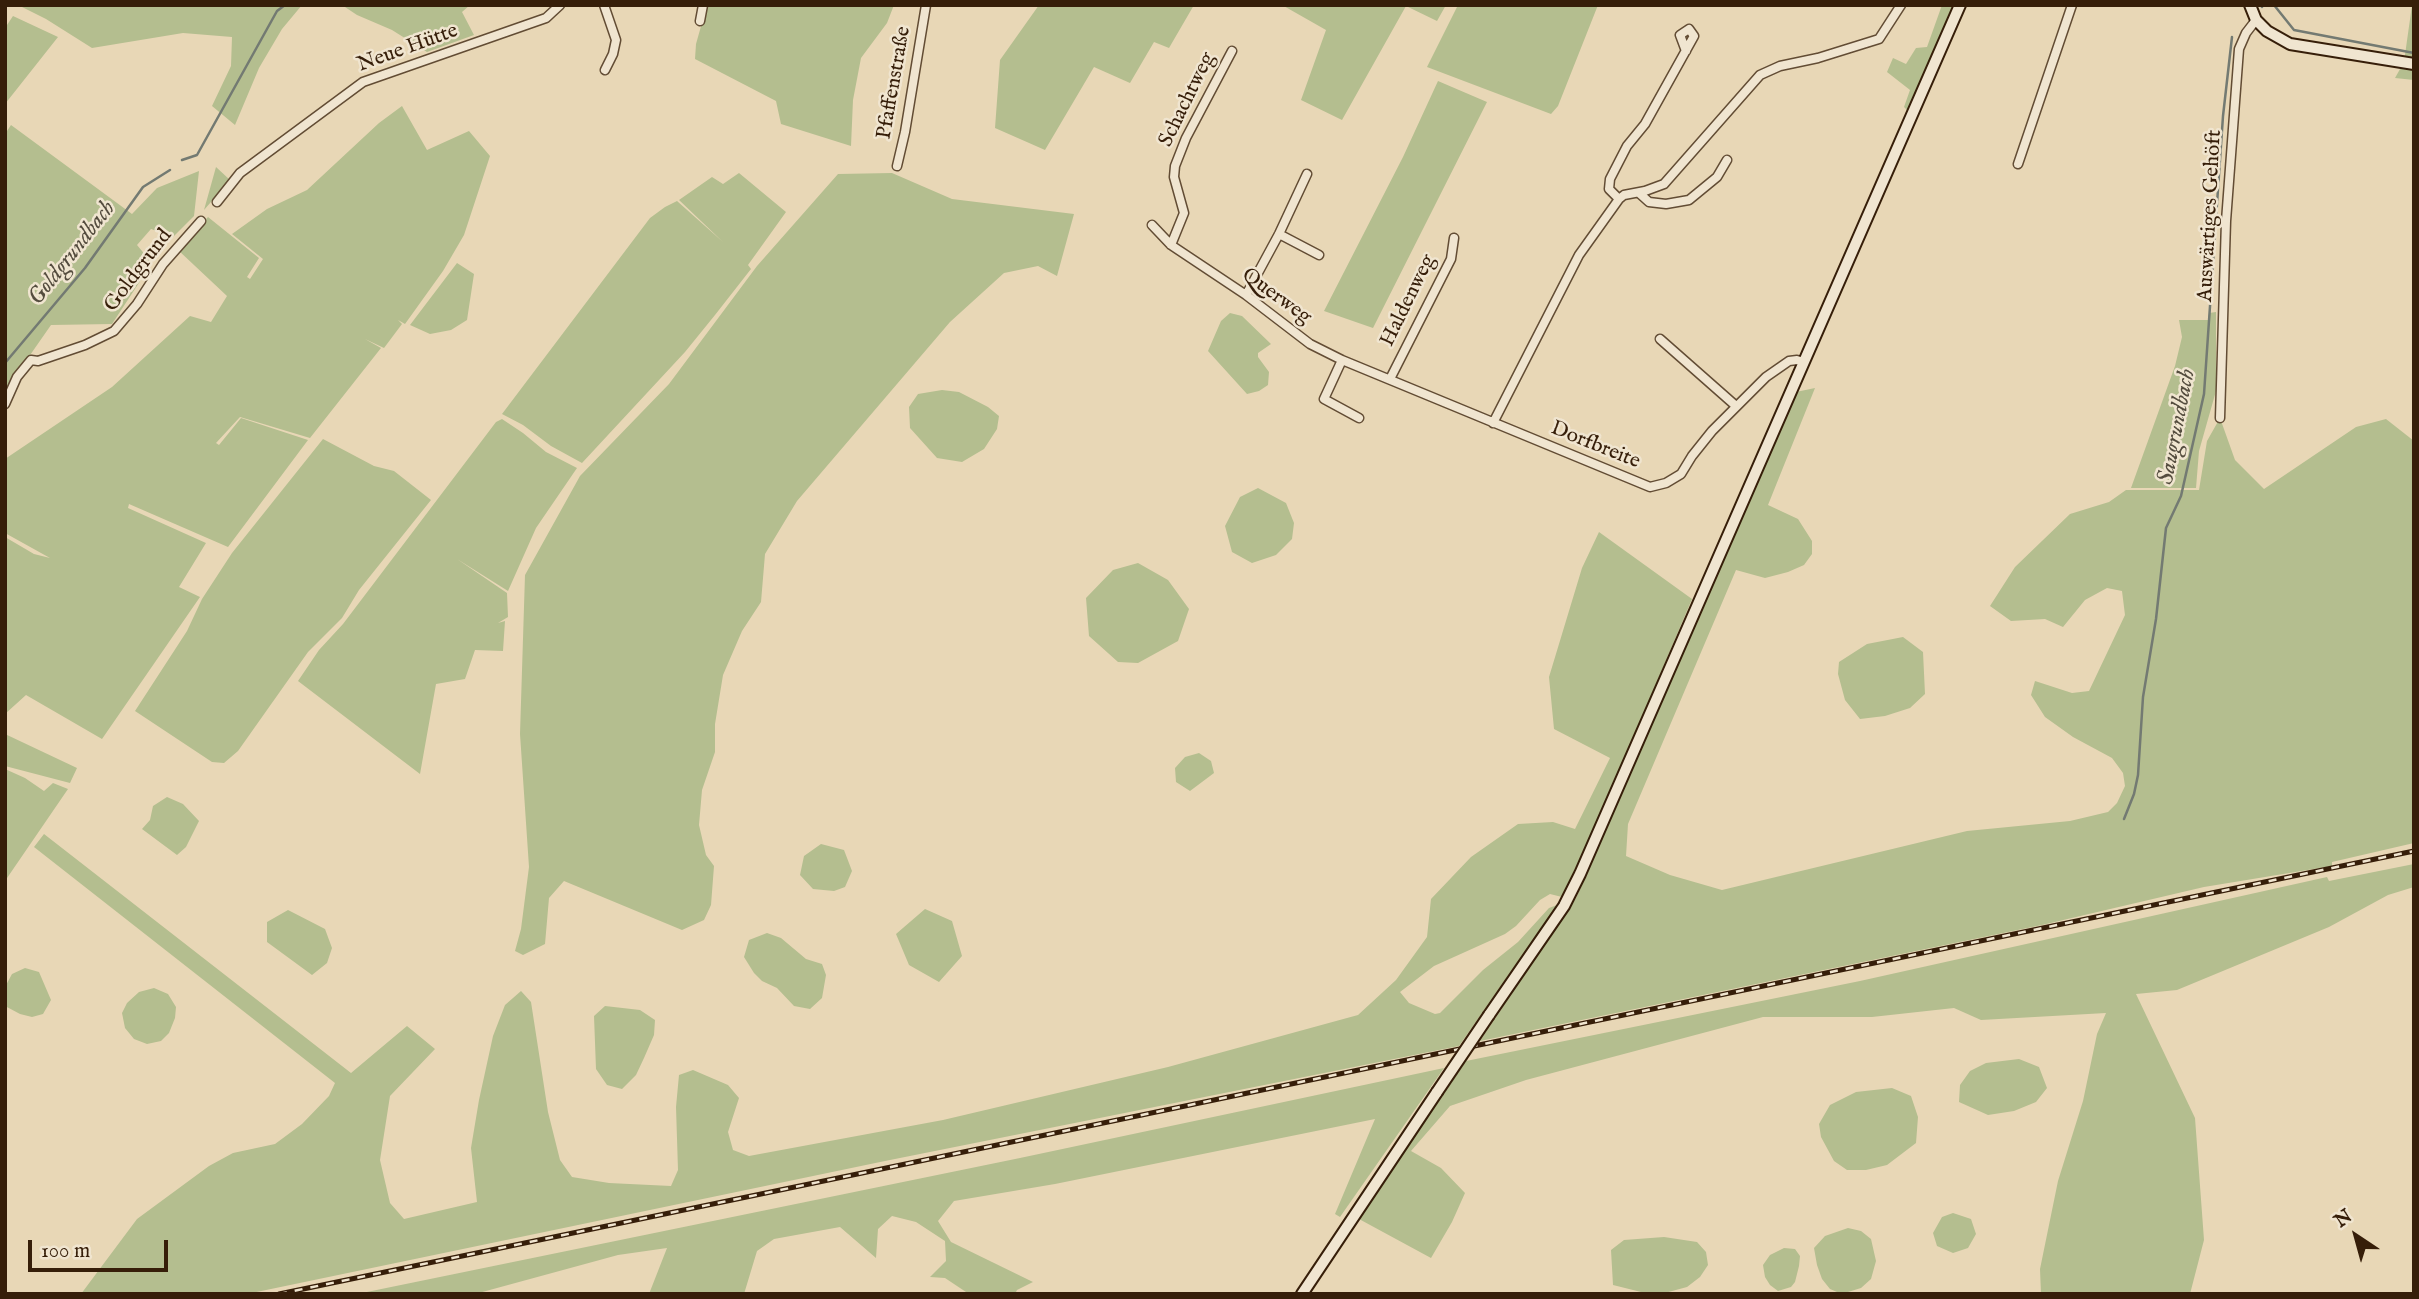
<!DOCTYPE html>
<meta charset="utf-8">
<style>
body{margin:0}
#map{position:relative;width:2419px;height:1299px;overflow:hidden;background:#e8d7b6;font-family:"IM FELL English",serif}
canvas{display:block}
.frame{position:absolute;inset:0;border:7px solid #361e09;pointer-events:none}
.north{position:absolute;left:2321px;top:1201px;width:70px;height:70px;-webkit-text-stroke:5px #f0e5d0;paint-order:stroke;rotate:324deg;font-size:19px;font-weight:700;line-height:28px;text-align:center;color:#361e09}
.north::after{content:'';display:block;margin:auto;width:24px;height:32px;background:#361e09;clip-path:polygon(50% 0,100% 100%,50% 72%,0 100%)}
.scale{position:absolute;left:28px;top:1240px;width:140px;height:32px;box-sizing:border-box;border:4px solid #361e09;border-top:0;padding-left:9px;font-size:21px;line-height:24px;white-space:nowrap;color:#361e09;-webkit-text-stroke:5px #f0e5d0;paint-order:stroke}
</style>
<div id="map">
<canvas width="2419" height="1299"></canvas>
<div class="frame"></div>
<div class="north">N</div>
<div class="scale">100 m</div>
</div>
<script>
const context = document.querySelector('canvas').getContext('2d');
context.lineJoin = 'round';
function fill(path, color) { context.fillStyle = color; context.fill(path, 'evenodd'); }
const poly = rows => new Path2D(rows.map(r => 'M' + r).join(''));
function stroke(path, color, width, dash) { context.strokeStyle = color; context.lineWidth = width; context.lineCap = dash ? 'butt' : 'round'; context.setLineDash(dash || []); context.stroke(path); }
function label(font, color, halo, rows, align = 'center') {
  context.font = font + ' "IM FELL English",serif'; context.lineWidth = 5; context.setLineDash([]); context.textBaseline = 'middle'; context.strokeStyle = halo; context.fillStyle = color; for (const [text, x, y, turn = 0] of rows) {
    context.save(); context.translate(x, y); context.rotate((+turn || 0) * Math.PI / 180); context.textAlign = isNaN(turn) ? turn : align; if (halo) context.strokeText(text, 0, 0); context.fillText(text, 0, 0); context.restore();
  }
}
const green = poly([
 [18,5,302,5,282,29,259,68,235,125,212,106,231,66,232,37,183,33,92,48,46,19],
 [342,5,470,5,462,12,474,35,427,52,392,30,357,15],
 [707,5,894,5,887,23,861,58,853,100,851,146,781,124,776,101,695,59,696,44],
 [1039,5,1194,5,1169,48,1154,42,1130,83,1094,67,1045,150,995,128,1000,60],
 [1282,5,1446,5,1437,21,1406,6,1342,120,1301,100,1326,30],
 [1458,5,1598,5,1558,106,1551,114,1427,67],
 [1942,5,1953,5,1908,111,1904,107,1910,90,1887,72,1893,58,1906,64,1916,48,1927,47],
 [2412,5,2414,5,2414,80,2395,78,2404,62],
 [13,16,58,37,5,104,5,28],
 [1438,81,1487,102,1373,328,1324,311,1403,157],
 [402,106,427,150,469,131,490,156,464,235,443,271,405,324,398,320,402,324,384,348,365,339,381,348,310,438,240,417,216,443,219,445,241,418,308,440,228,547,129,504,128,508,206,543,179,587,200,597,102,739,26,695,5,714,5,537,34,554,50,558,5,533,5,459,112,387,190,316,211,322,227,296,178,250,208,217,259,258,247,277,250,279,263,259,232,234,267,209,307,190,379,123],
 [11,125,132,214,157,188,199,171,194,216,173,237,151,229,137,245,152,263,112,324,51,325,5,391,5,134],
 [216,167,230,180,204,210],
 [739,173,786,212,748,265,751,269,715,315,685,352,582,463,551,446,523,425,502,414,650,218,665,207,677,201,723,242,679,200,712,177,723,184],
 [892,173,952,199,1074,214,1057,276,1038,266,1004,273,950,322,797,501,765,554,761,602,742,631,723,675,715,724,715,752,702,790,699,825,706,855,714,866,711,905,704,920,682,930,564,881,549,898,545,944,523,955,515,951,521,929,529,867,520,734,525,575,580,476,669,384,757,266,838,174],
 [457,263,474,274,467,320,451,330,430,334,410,325],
 [2216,312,2216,391,2199,451,2196,488,2131,488,2175,366,2182,337,2179,320,2208,320,2209,313],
 [1230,313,1242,316,1271,344,1258,353,1258,357,1269,372,1268,385,1259,391,1247,394,1208,351,1221,321],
 [1815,388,1768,505,1798,519,1812,541,1812,554,1804,565,1788,572,1765,578,1736,570,1628,824,1626,856,1670,875,1722,890,1967,831,2070,821,2108,812,2117,803,2125,786,2123,773,2112,758,2073,737,2045,717,2031,695,2035,681,2072,693,2089,691,2125,615,2122,591,2107,588,2085,600,2063,627,2045,619,2011,621,1990,606,2015,567,2070,514,2109,502,2126,490,2199,490,2207,441,2220,418,2235,460,2264,489,2356,427,2386,419,2414,441,2414,843,2332,862,2332,866,2204,887,2042,925,1480,1041,1576,898,1796,392],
 [942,390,959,392,988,407,999,416,997,429,984,449,962,462,937,458,910,428,909,407,918,394],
 [502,419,523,433,546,452,577,468,536,528,508,591,457,559,507,593,508,617,498,623,505,621,503,651,475,650,465,679,436,684,420,774,298,681,319,650,343,624,496,422],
 [323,439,374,466,394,471,431,500,359,590,342,618,308,652,238,751,224,763,212,762,135,711,187,631,202,599,232,553],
 [1258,488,1286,503,1294,523,1292,539,1276,555,1252,563,1232,552,1225,526,1240,497],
 [1599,532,1692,599,1600,816,1562,897,1550,894,1540,900,1516,926,1505,934,1434,966,1400,992,1409,1003,1435,1014,1440,1013,1483,970,1518,942,1549,908,1557,905,1459,1046,885,1161,247,1294,81,1294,137,1219,209,1166,233,1153,275,1144,302,1124,329,1096,335,1083,34,847,44,834,351,1073,407,1026,435,1049,390,1096,380,1160,390,1203,404,1219,477,1202,471,1148,479,1100,493,1036,505,1005,521,991,531,1002,548,1112,560,1160,572,1177,609,1183,671,1186,678,1170,676,1107,679,1075,693,1070,728,1085,739,1098,728,1132,733,1150,749,1156,943,1120,1168,1067,1358,1015,1396,980,1427,937,1431,899,1471,857,1518,824,1553,822,1575,829,1610,758,1554,729,1549,677,1582,568],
 [1138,563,1168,580,1189,609,1178,641,1138,663,1118,662,1089,636,1086,598,1113,570],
 [1903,637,1923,652,1925,694,1910,708,1885,716,1860,719,1845,700,1838,674,1839,662,1867,644],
 [5,734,77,768,70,783,5,766],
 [1199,753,1211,761,1214,773,1190,791,1176,782,1175,768,1185,757],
 [5,769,25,778,44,791,53,783,68,789,5,881],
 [167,797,183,804,199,821,186,847,177,855,142,829,150,820,153,806],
 [821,844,844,850,852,871,845,887,834,891,813,889,800,875,804,856],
 [2414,864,2414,887,2388,895,2329,927,2177,990,2136,994,2195,1118,2204,1240,2190,1294,2041,1294,2040,1269,2058,1181,2083,1101,2097,1034,2106,1013,1981,1020,1954,1008,1872,1017,1763,1017,1526,1080,1450,1106,1411,1151,1441,1168,1465,1193,1452,1222,1431,1258,1359,1219,1466,1061,1860,981,2327,877,2329,881],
 [925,909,952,921,962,956,939,982,909,965,896,934],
 [288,910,325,929,332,948,327,963,312,975,267,942,267,922],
 [767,933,781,938,806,959,822,964,826,975,822,998,810,1009,794,1006,777,988,762,981,754,973,744,957,749,940],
 [25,968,39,972,51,1000,43,1014,32,1017,20,1014,5,1006,5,987,12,974],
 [154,988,168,994,176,1007,175,1018,169,1033,161,1041,147,1044,134,1039,125,1028,122,1013,127,1003,139,992],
 [605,1006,640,1010,655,1020,654,1035,644,1058,636,1075,622,1089,607,1085,596,1069,594,1016],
 [2019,1059,2039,1067,2047,1088,2036,1102,2014,1111,1988,1115,1959,1102,1960,1085,1970,1071,1986,1063],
 [1444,1068,1340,1217,1335,1214,1375,1119,1055,1184,954,1201,938,1221,951,1242,1033,1282,1017,1290,1015,1294,969,1294,945,1278,930,1277,946,1261,945,1241,916,1222,892,1216,878,1229,876,1258,840,1227,774,1239,757,1251,744,1294,649,1294,667,1248,618,1255,475,1294,357,1294,1020,1158],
 [1892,1088,1911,1096,1918,1117,1916,1143,1887,1165,1866,1170,1847,1170,1834,1161,1821,1137,1819,1124,1830,1105,1856,1092],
 [1953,1213,1971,1219,1976,1234,1968,1248,1953,1253,1937,1246,1933,1233,1942,1217],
 [1848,1228,1861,1231,1871,1239,1876,1261,1871,1279,1861,1288,1848,1292,1837,1292,1830,1289,1822,1279,1817,1265,1814,1248,1825,1236],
 [1664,1237,1697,1242,1706,1252,1708,1265,1700,1277,1687,1287,1661,1294,1649,1294,1613,1285,1611,1250,1624,1240],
 [1784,1248,1795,1249,1800,1256,1799,1266,1795,1282,1791,1287,1778,1291,1770,1285,1765,1277,1763,1265,1770,1255]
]);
const stream = poly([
 [2274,5,2294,30,2414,53],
 [2262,7,2263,5],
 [182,160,197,155,277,11,285,5],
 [5,363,85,268,143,187,170,170],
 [2124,819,2134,794,2138,775,2143,697,2156,619,2166,528,2181,496,2204,394,2223,116,2232,37]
]);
const minor = poly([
 [604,5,616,40,613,54,605,70],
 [700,21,703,5],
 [2018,164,2072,5],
 [897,166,905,132,926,5],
 [1639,193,1649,202,1666,204,1689,200,1717,177,1727,160],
 [1619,199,1609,189,1610,179,1627,146,1645,124,1694,36,1689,29,1680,35,1686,51],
 [217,202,240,173,363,82,546,18,560,5],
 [1152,225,1171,245,1246,295,1310,344,1342,360,1650,487,1666,483,1681,474,1692,456,1712,431,1766,377,1789,361,1797,360,1804,362],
 [1279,234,1319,255],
 [1171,245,1184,213,1174,177,1175,166,1186,138,1232,51],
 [1246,295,1279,234,1307,174],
 [1660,339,1736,406],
 [1342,360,1324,399,1359,418],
 [1390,379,1451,259,1454,238],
 [5,404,17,377,31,360,38,361,85,345,114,331,137,304,163,264,201,221],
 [2220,418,2226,221,2239,49,2246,33,2256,20],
 [1493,423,1579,255,1619,199,1624,195,1645,191,1664,184,1760,75,1780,66,1818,58,1879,39,1901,5]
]);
const secondary = poly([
 [2250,5,2256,20,2267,31,2290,44,2414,64],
 [1489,1015,1564,906,1580,874,1960,5],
 [1302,1294,1437,1092]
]);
const rail = poly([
 [279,1294,2414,851]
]);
const secondaryBridge = poly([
 [1437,1092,1489,1015]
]);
const streetNames = [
 ["Neue Hütte",408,49,-20],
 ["Pfaffenstraße",895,83,-80],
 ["Schachtweg",1188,100,-64],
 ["Auswärtiges Gehöft",2211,216,-87],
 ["Goldgrund",139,271,-53],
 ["Querweg",1276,297,36],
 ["Haldenweg",1409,301,-64],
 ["Dorfbreite",1595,446,22]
];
const waterNames = [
 ["Goldgrundbach",73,254,-52],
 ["Saugrundbach",2178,427,-79]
];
fill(green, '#b4be8f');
stroke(stream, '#737a72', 2.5);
stroke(minor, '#624c34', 11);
stroke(secondary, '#361e09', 14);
stroke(minor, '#f0e5d0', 8);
stroke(secondary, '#f0e5d0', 10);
stroke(rail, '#361e09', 5);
stroke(rail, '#f0e5d0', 2.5, [8]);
stroke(secondaryBridge, '#361e09', 14, []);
stroke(secondaryBridge, '#f0e5d0', 10);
label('21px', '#361e09', '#f0e5d0', streetNames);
label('italic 23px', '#544c3e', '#f0e5d0', waterNames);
</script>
